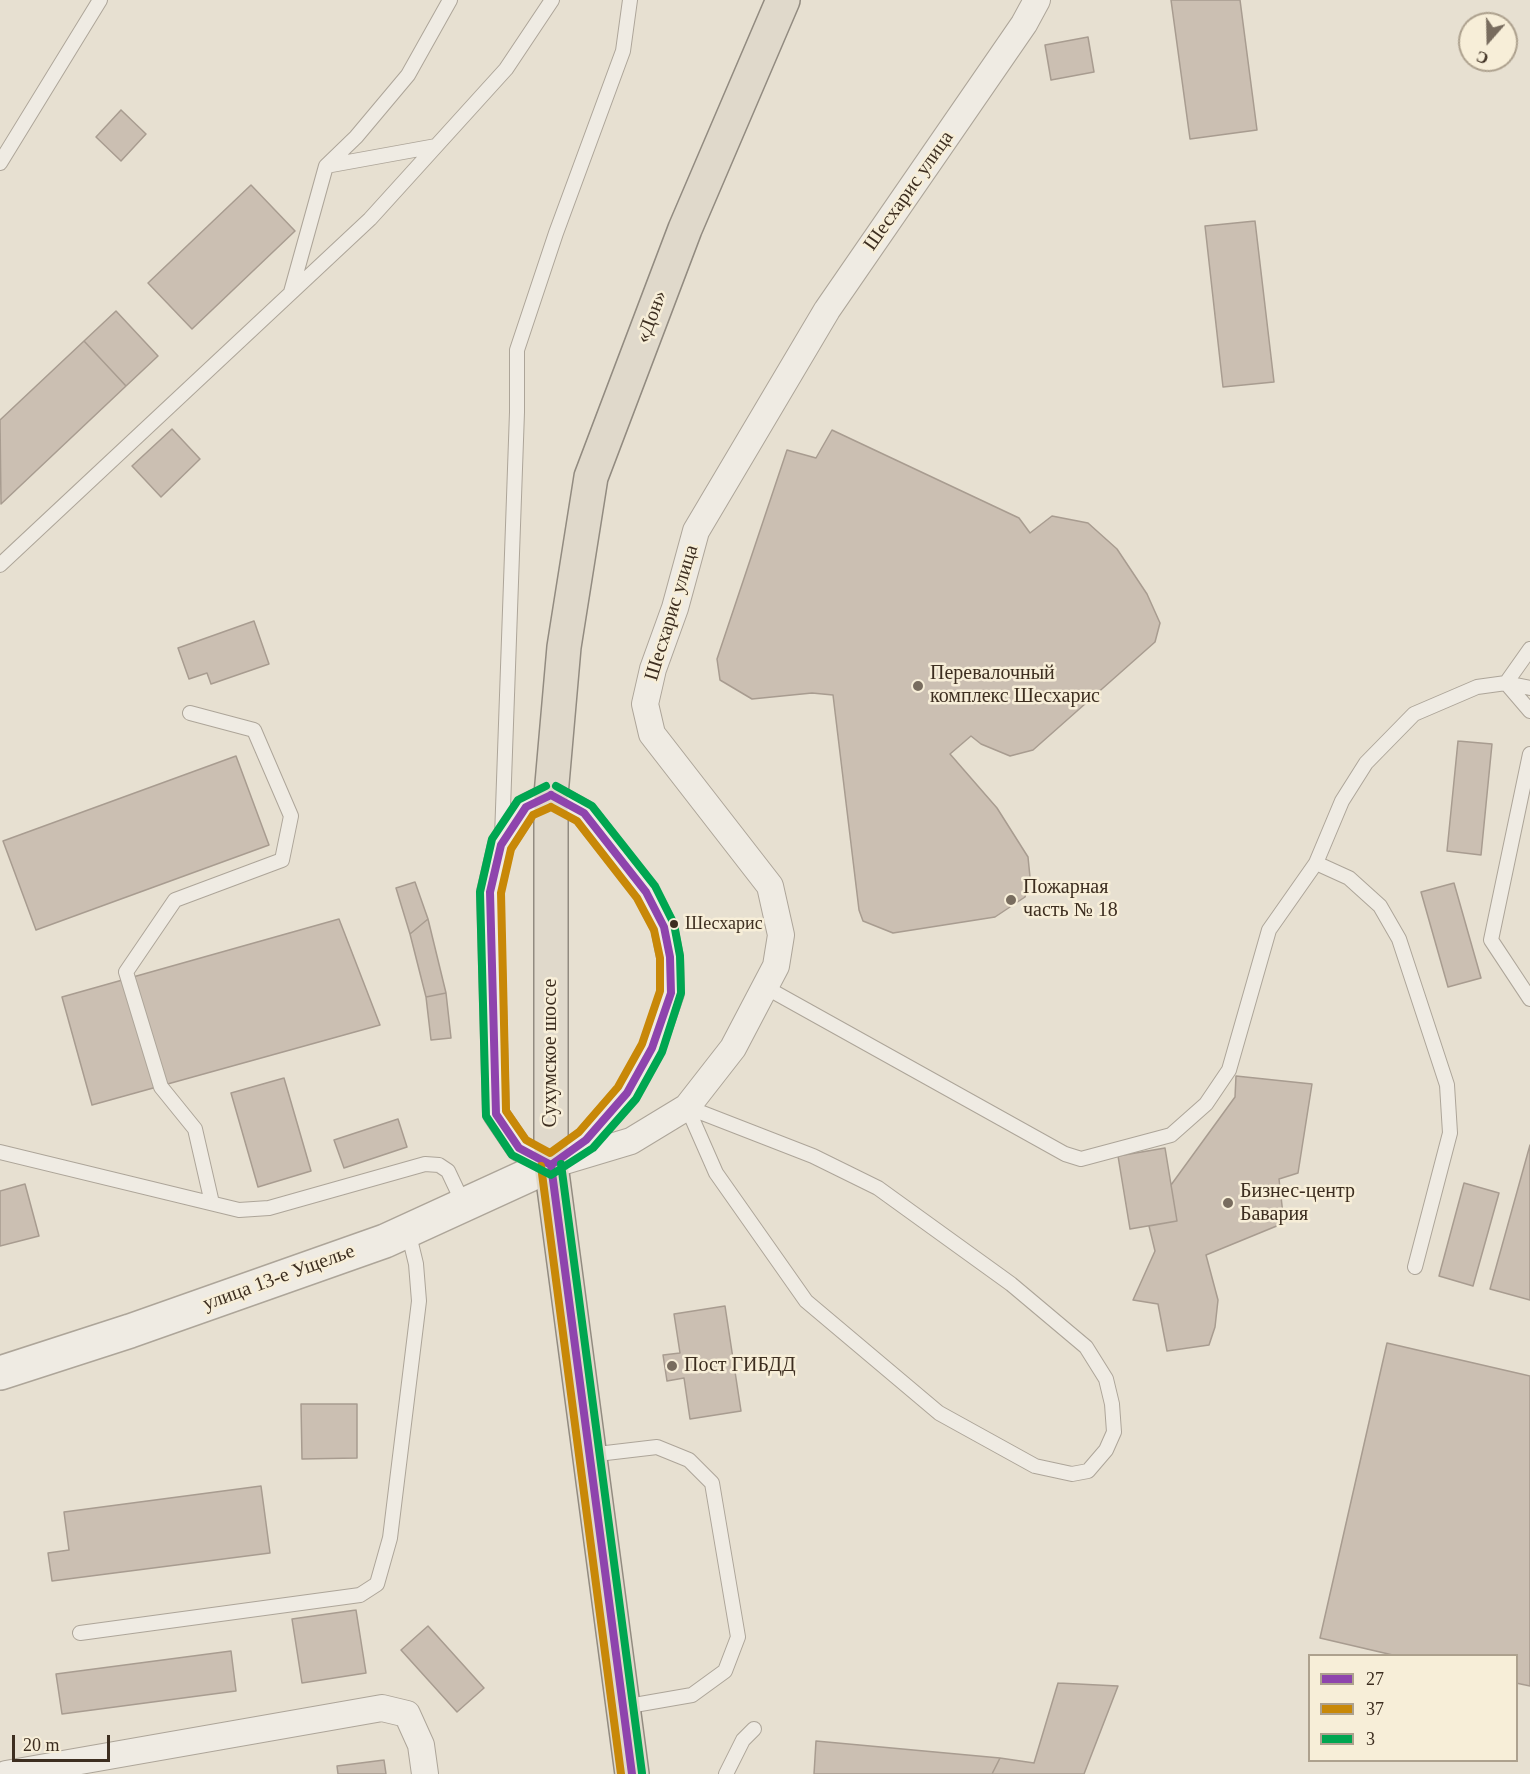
<!DOCTYPE html>
<meta charset="utf-8">
<style>
body{margin:0}
#map{position:relative;width:1530px;height:1774px;overflow:hidden;background:#e7e0d1;font-family:"Times New Roman",serif}
canvas{display:block}
.legend{position:absolute;left:1308px;top:1654px;width:210px;height:108px;box-sizing:border-box;background:#f7eed8;border:2px solid #ada18e;margin:0;padding:8px 10px;list-style:none;font-size:18px;color:#3d2e20}
.legend li{display:flex;align-items:center;gap:12px;height:30px}
.legend b{width:30px;border:2px solid #ada18e}
.north{position:absolute;left:1458px;top:12px;width:60px;height:60px;box-sizing:border-box;background:#f7eed8;border:2px solid #ada18e;border-radius:50%;rotate:200deg;font-size:16px;font-weight:700;line-height:24px;text-align:center;color:#3d2e20}
.north::after{content:'';display:block;margin:auto;width:21px;height:27px;background:#786c5e;clip-path:polygon(50% 0,100% 100%,50% 72%,0 100%)}
.scale{position:absolute;left:12px;top:1735px;width:98px;height:27px;box-sizing:border-box;border:3px solid #3d2e20;border-top:0;padding-left:8px;font-size:18px;line-height:21px;white-space:nowrap;color:#3d2e20;-webkit-text-stroke:4px #f7eed8;paint-order:stroke}
</style>
<div id="map">
<canvas width="1530" height="1774"></canvas>
<ul class="legend">
<li><b style="height:8px;background:#8e44ad"></b>27</li>
<li><b style="height:8px;background:#c88808"></b>37</li>
<li><b style="height:8px;background:#00a651"></b>3</li>
</ul>
<div class="north">С</div>
<div class="scale">20 m</div>
</div>
<script>
const context = document.querySelector('canvas').getContext('2d');
context.lineJoin = 'round';
function fill(path, color) { context.fillStyle = color; context.fill(path, 'evenodd'); }
const poly = rows => new Path2D(rows.map(r => 'M' + r).join(''));
function stroke(path, color, width, dash) { context.strokeStyle = color; context.lineWidth = width; context.lineCap = dash ? 'butt' : 'round'; context.setLineDash(dash || []); context.stroke(path); }
function label(font, color, halo, rows, align = 'center') {
  context.font = font + ' "Times New Roman",serif'; context.lineWidth = 5; context.setLineDash([]); context.textBaseline = 'middle'; context.strokeStyle = halo; context.fillStyle = color; for (const [text, x, y, turn = 0] of rows) {
    context.save(); context.translate(x, y); context.rotate((+turn || 0) * Math.PI / 180); context.textAlign = isNaN(turn) ? turn : align; if (halo) context.strokeText(text, 0, 0); context.fillText(text, 0, 0); context.restore();
  }
}
const building = poly([
 [1171,0,1240,0,1257,130,1190,139,1171,0],
 [1088,37,1094,72,1051,80,1045,45,1088,37],
 [121,110,146,134,121,161,96,137,121,110],
 [251,185,295,231,192,329,148,283,251,185],
 [1255,221,1274,382,1223,387,1205,226,1255,221],
 [116,311,158,356,126,386,84,341,116,311],
 [84,341,126,386,1,504,0,420,84,341],
 [172,429,200,459,161,497,132,466,172,429],
 [832,430,1019,518,1030,533,1052,516,1088,523,1117,549,1147,594,1160,623,1155,642,1033,750,1010,756,981,744,971,736,950,754,997,808,1028,857,1030,877,1025,897,995,917,893,933,863,921,859,910,833,695,812,693,752,699,720,680,717,659,787,450,816,458,832,430],
 [254,621,269,664,211,684,207,673,189,679,178,648,254,621],
 [1458,741,1492,744,1481,855,1447,851,1458,741],
 [236,756,269,845,36,930,3,841,236,756],
 [415,882,428,919,410,934,396,888,415,882],
 [1454,883,1481,978,1448,987,1421,892,1454,883],
 [339,919,380,1025,92,1105,62,997,339,919],
 [428,919,446,993,426,997,410,934,428,919],
 [446,993,451,1038,431,1040,426,997,446,993],
 [1236,1076,1312,1084,1298,1173,1279,1179,1284,1223,1206,1255,1218,1300,1215,1327,1209,1345,1167,1351,1158,1304,1133,1300,1155,1251,1149,1226,1177,1221,1171,1185,1235,1097,1236,1076],
 [284,1078,311,1171,258,1187,231,1093,284,1078],
 [398,1119,407,1147,344,1168,334,1140,398,1119],
 [1530,1145,1530,1300,1490,1289,1530,1145],
 [1165,1148,1177,1221,1130,1229,1118,1156,1165,1148],
 [1464,1183,1499,1193,1473,1286,1439,1276,1464,1183],
 [25,1184,39,1236,0,1246,0,1191,25,1184],
 [725,1306,741,1411,690,1419,684,1378,667,1381,663,1355,680,1353,674,1314,725,1306],
 [1387,1343,1530,1376,1530,1686,1516,1683,1516,1656,1397,1656,1320,1638,1387,1343],
 [301,1404,357,1404,357,1458,302,1459,301,1404],
 [261,1486,270,1553,52,1581,48,1553,69,1550,64,1512,261,1486],
 [356,1610,366,1673,302,1683,292,1619,356,1610],
 [428,1626,484,1688,457,1712,401,1650,428,1626],
 [231,1651,236,1691,62,1714,56,1674,231,1651],
 [1058,1683,1118,1686,1084,1774,992,1774,1000,1758,1034,1763,1058,1683],
 [816,1741,1000,1758,992,1774,814,1774,816,1741],
 [384,1760,386,1774,338,1774,337,1766,384,1760]
]);
const service = poly([
 [0,163,100,0],
 [326,166,436,146],
 [291,292,326,166,356,137,408,75,450,0],
 [0,565,370,219,506,69,552,0],
 [1530,649,1506,683,1530,711],
 [190,713,254,730,291,816,282,860,175,900,126,972,161,1087,195,1129,212,1203],
 [1530,754,1491,940,1530,999],
 [502,837,517,412,517,350,556,233,623,51,630,0],
 [1316,863,1349,878,1380,906,1399,939,1447,1085,1450,1133,1415,1267],
 [765,987,1065,1154,1081,1159,1171,1135,1206,1104,1229,1070,1269,930,1316,863,1342,801,1366,763,1414,714,1477,687,1506,683,1530,688],
 [687,1107,813,1156,878,1188,1011,1284,1086,1347,1106,1379,1112,1404,1114,1432,1106,1450,1088,1471,1072,1474,1035,1466,939,1413,806,1301,716,1173,687,1107],
 [0,1152,239,1210,269,1208,425,1164,439,1165,448,1171,464,1205],
 [589,1455,657,1447,689,1460,712,1483,738,1637,725,1671,692,1695,623,1707],
 [80,1633,360,1595,377,1584,390,1538,419,1301,416,1264,408,1231],
 [726,1774,743,1740,754,1729]
]);
const minor = poly([
 [551,795,584,813,646,892,664,927,670,957,671,993,652,1048,627,1093,586,1140,551,1165,519,1148,496,1114,490,892,501,845,526,807,551,795],
 [551,1165,631,1141,687,1107,733,1048,776,966,781,935,770,886,652,734,645,704,653,669,675,608,696,531,827,310,1024,24,1037,0],
 [6,1774,382,1708,407,1714,421,1745,425,1774]
]);
const tertiary = poly([
 [0,1373,130,1331,385,1241,551,1165]
]);
const trunk = poly([
 [632,1774,551,1165,551,795,564,647,591,477,685,229,783,0]
]);
const bus1 = poly([
 [551,795,584,813,646,892,664,927,670,957,671,993,652,1048,627,1093,586,1140,551,1165,519,1148,496,1114,490,892,501,845,526,807,551,795],
 [551,1165,632,1774]
]);
const bus2 = poly([
 [551,807,577,821,637,898,654,930,660,958,660,991,642,1044,618,1087,579,1132,550,1153,526,1140,506,1111,501,893,511,849,533,815,551,807],
 [541,1166,621,1774]
]);
const bus3 = poly([
 [546,786,518,800,492,839,480,892,486,1116,512,1155,551,1175,593,1148,636,1099,662,1052,681,993,680,956,674,924,655,886,592,806,556,786],
 [561,1164,642,1773]
]);
const markers = [
 [918,686,6,"#786c5e"],
 [1011,900,6,"#786c5e"],
 [674,924,5,"#3d2e20"],
 [1228,1203,6,"#786c5e"],
 [672,1366,6,"#786c5e"]
];
const busNames = [
 ["Шесхарис",685,924]
];
const streetNames = [
 ["Шесхарис улица",909,191,-55],
 ["«Дон»",652,317,-69],
 ["Шесхарис улица",672,613,-73],
 ["Сухумское шоссе",551,1053,-90],
 ["улица 13-е Ущелье",279,1278,-20]
];
const poiNames = [
 ["Перевалочный",930,674],
 ["комплекс Шесхарис",930,697],
 ["Пожарная",1023,888],
 ["часть № 18",1023,911],
 ["Бизнес-центр",1240,1192],
 ["Бавария",1240,1215],
 ["Пост ГИБДД",684,1366]
];
fill(building, '#cbbfb2');
stroke(building, '#a89c90', 1.5);
stroke(service, '#ada599', 16);
stroke(minor, '#ada599', 28);
stroke(tertiary, '#ada599', 36);
stroke(trunk, '#928b80', 36);
stroke(service, '#efebe3', 14);
stroke(minor, '#efebe3', 26);
stroke(tertiary, '#efebe3', 33);
stroke(trunk, '#e0d9cb', 33);
stroke(bus1, '#8e44ad', 8);
stroke(bus2, '#c88808', 8);
stroke(bus3, '#00a651', 8);
for (const [x, y, r, color] of markers) { const dot = new Path2D(); dot.arc(x, y, r, 0, 2 * Math.PI); context.fillStyle = color; context.fill(dot); stroke(dot, '#f7eed8', 2); }
label('18px', '#3d2e20', '#f7eed8', busNames, 'left');
label('20px', '#3d2e20', '#f7eed8', streetNames);
label('20px', '#3d2e20', '#f7eed8', poiNames, 'left');
</script>
